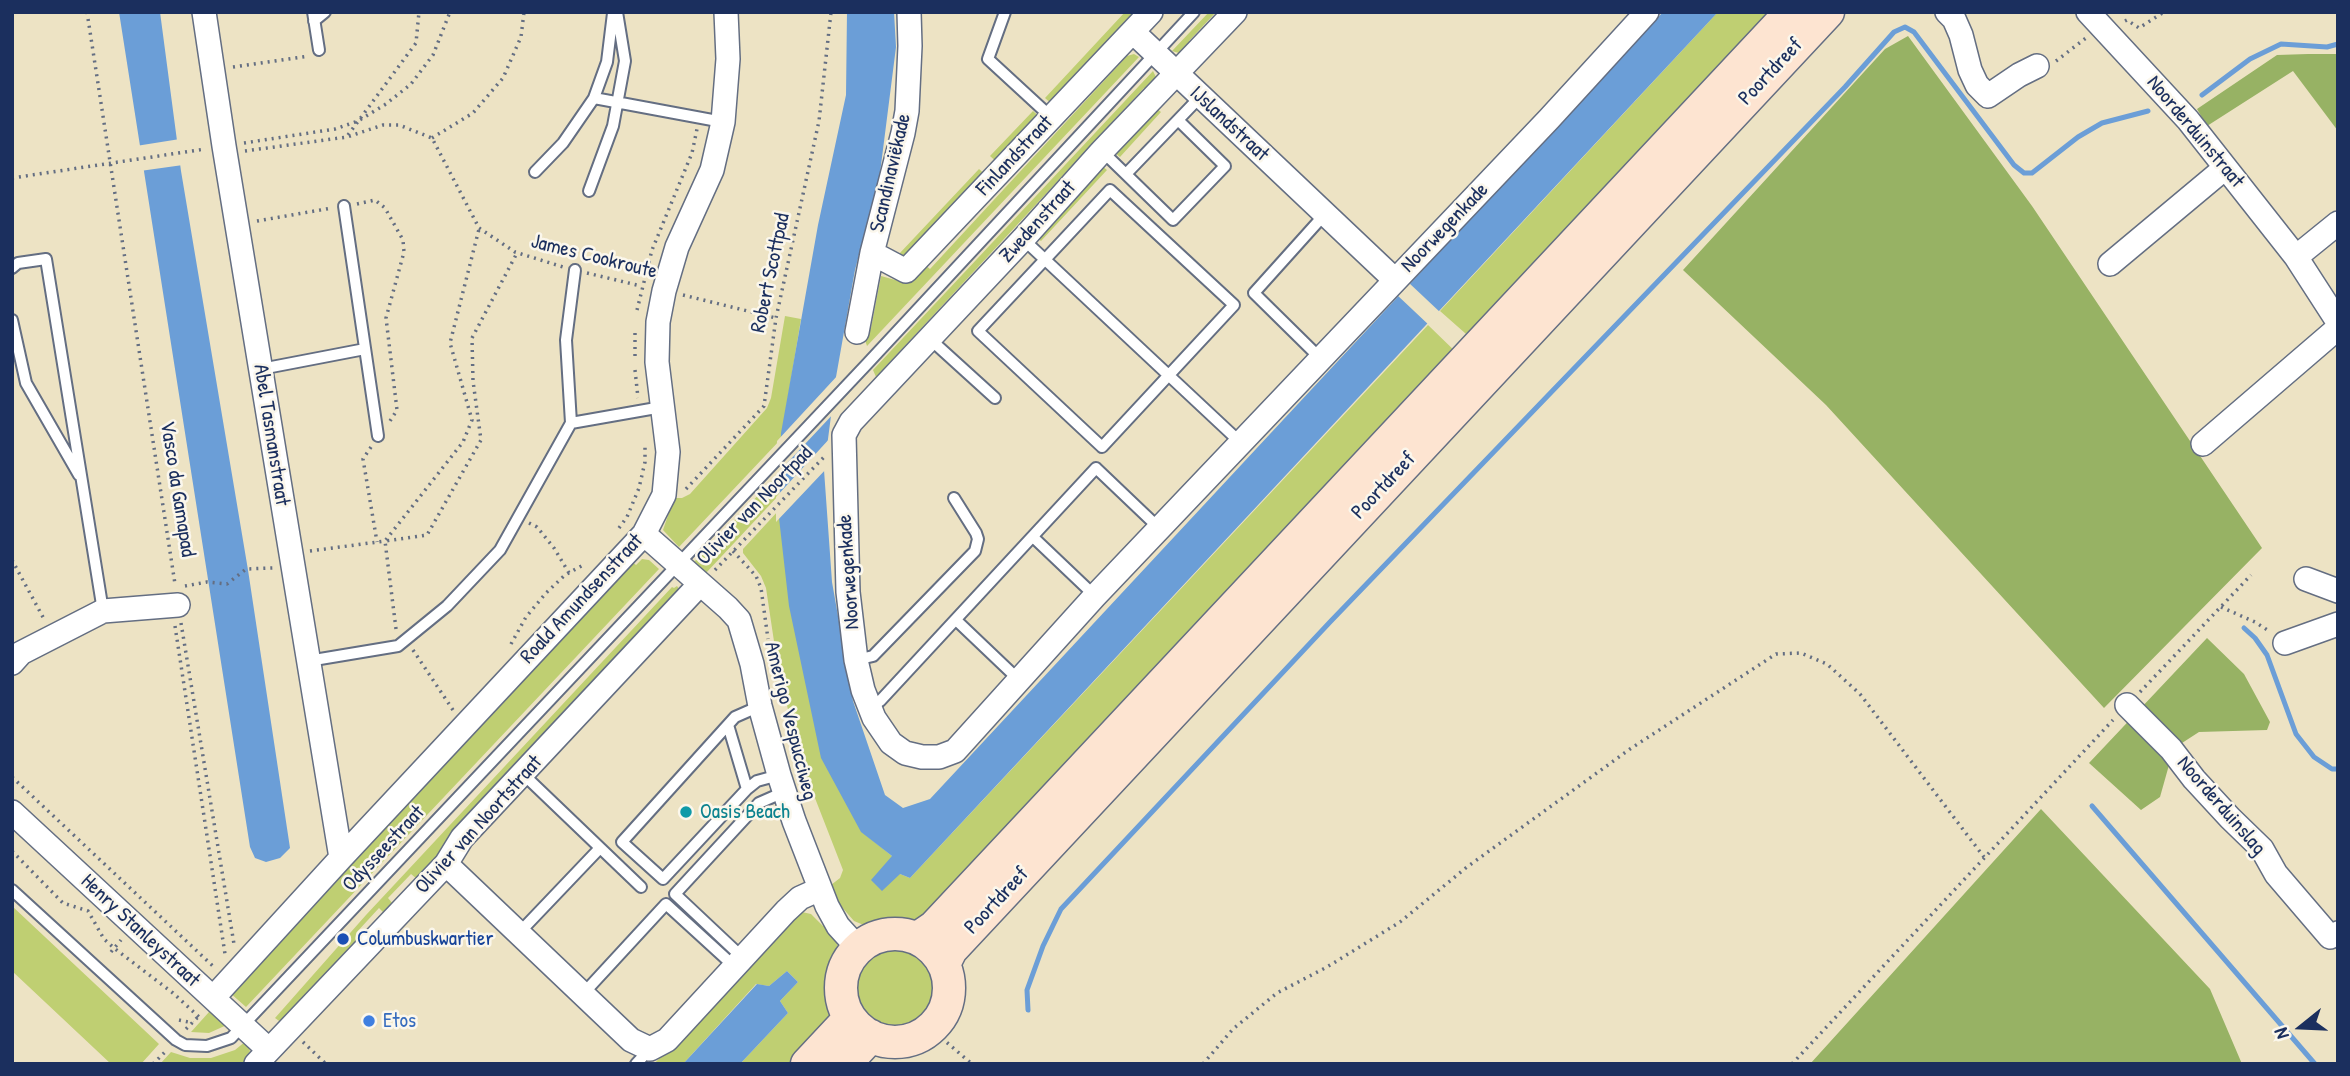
<!DOCTYPE html>
<meta charset="utf-8">
<style>
body{margin:0}
#map{position:relative;width:2350px;height:1076px;overflow:hidden;background:#ede3c4;font-family:"Patrick Hand",sans-serif}
canvas{display:block}
.frame{position:absolute;inset:0;border:14px solid #1b2f5e;pointer-events:none}
.north{position:absolute;left:2266px;top:992px;width:70px;height:70px;-webkit-text-stroke:5px #fbf7ec;paint-order:stroke;rotate:252deg;font-size:19px;font-weight:700;line-height:28px;text-align:center;color:#1b2f5e}
.north::after{content:'';display:block;margin:auto;width:24px;height:32px;background:#1b2f5e;clip-path:polygon(50% 0,100% 100%,50% 72%,0 100%)}
</style>
<div id="map">
<canvas width="2350" height="1076"></canvas>
<div class="frame"></div>
<div class="north">N</div>
</div>
<script>
const context = document.querySelector('canvas').getContext('2d');
context.lineJoin = 'round';
function fill(path, color) { context.fillStyle = color; context.fill(path, 'evenodd'); }
const poly = rows => new Path2D(rows.map(r => 'M' + r).join(''));
function stroke(path, color, width, dash) { context.strokeStyle = color; context.lineWidth = width; context.lineCap = dash ? 'butt' : 'round'; context.setLineDash(dash || []); context.stroke(path); }
function label(font, color, halo, rows, align = 'center') {
  context.font = font + ' "Patrick Hand",sans-serif'; context.lineWidth = 5; context.setLineDash([]); context.textBaseline = 'middle'; context.strokeStyle = halo; context.fillStyle = color; for (const [text, x, y, turn = 0] of rows) {
    context.save(); context.translate(x, y); context.rotate((+turn || 0) * Math.PI / 180); context.textAlign = isNaN(turn) ? turn : align; if (halo) context.strokeText(text, 0, 0); context.fillText(text, 0, 0); context.restore();
  }
}
const green = poly([
 [1125,12,1137,12,1054,106,1045,98],
 [1209,12,1216,12,1189,41,1190,44,1179,53,1172,51],
 [1718,12,1782,12,1474,341,1440,311],
 [1134,54,1139,57,867,346,864,337,871,328,881,276,906,283,924,264,930,269,1127,56],
 [1153,71,1156,77,1147,90,1144,88,876,377,873,370],
 [1155,107,1161,112,1120,157,1114,152],
 [1033,111,1042,119,999,164,990,156],
 [1101,165,1107,170,1041,241,1035,236],
 [979,169,988,177,908,262,899,254],
 [785,316,801,319,781,439,679,547,663,530,674,498,682,498,690,494,767,408,771,398],
 [1428,325,1460,356,935,915,909,928,871,928,854,921,840,905,831,885,840,878,843,870,806,775,791,722,778,668,766,588,761,576,743,553,743,549,779,510,861,831,892,856,900,874,910,878],
 [780,472,779,495,706,573,694,561,697,560],
 [642,559,649,560,659,569,246,1007,229,992,631,561,636,565],
 [677,586,679,589,453,830,458,836,417,879,411,874,388,898,393,904,385,914,379,908,356,933,361,938,282,1023,275,1018,366,915,672,587,674,588],
 [12,906,159,1044,141,1064,111,1064,12,971],
 [797,911,811,914,823,926,826,925,837,943,839,953,833,986,832,1016,797,1064,740,1064,788,1013,780,1001,798,982,787,971,769,986,756,984,683,1064,654,1064],
 '854 988a40 40 0 1 1 80 0a40 40 0 1 1-80 0Z',
 [209,1012,215,1012,229,1024,209,1033,191,1032],
 [246,1041,250,1051,244,1064,160,1064,171,1052,190,1058,211,1058,235,1050]
]);
const forest = poly([
 [1908,36,2032,206,2262,548,2104,708,1826,405,1683,270,1885,49],
 [2308,54,2338,54,2338,131,2293,71,2207,126,2197,109,2277,55],
 [2207,638,2244,674,2270,722,2267,730,2199,732,2182,743,2169,765,2160,797,2141,810,2089,763],
 [2041,809,2210,989,2242,1064,1810,1064]
]);
const water = poly([
 [119,12,160,12,181,171,248,570,290,848,280,858,266,862,255,858,250,847],
 [847,12,894,12,896,47,880,173,855,270,836,377,824,470,832,582,853,701,885,795,903,808,930,799,1663,12,1718,12,910,878,900,874,882,891,871,880,892,856,861,832,821,758,789,606,779,518,781,433,818,225,846,95],
 [787,971,798,982,780,1001,788,1013,740,1064,683,1064,757,984,769,986]
]);
const pier = poly([
 [180,139,183,165,140,171,136,146],
 [1408,282,1442,314,1431,327,1396,294],
 [838,375,835,412,776,475,777,441],
 [831,437,828,467,776,522,776,497]
]);
const stream = poly([
 [2202,95,2250,59,2281,44,2327,47,2338,44],
 [2244,628,2255,638,2267,655,2296,734,2314,757,2332,769,2338,769],
 [2092,806,2315,1064],
 [1028,1010,1027,990,1043,946,1061,909,1330,622,1845,87,1894,32,1905,27,1914,32,2014,165,2024,173,2032,173,2078,137,2102,123,2148,111]
]);
const path = poly([
 [87,12,175,584],
 [2125,21,2127,20,2139,28,2164,12],
 [2056,61,2086,38],
 [233,67,309,56],
 [348,135,416,43,419,12],
 [432,138,473,113,503,78,521,37,524,12],
 [244,143,335,129,358,121,386,104,411,84,433,55,450,12],
 [245,151,347,137,383,125,399,125,432,138,479,228,515,252,563,267],
 [12,178,205,149],
 [357,204,375,200,385,208,403,240,404,252,386,318,397,410,390,421],
 [257,221,332,208],
 [587,273,641,286],
 [683,295,776,318],
 [637,310,652,250,692,153,697,129],
 [635,356,635,329],
 [635,370,638,398],
 [371,447,363,459,377,542],
 [686,489,764,406,776,318,819,121,831,12],
 [529,523,537,527,554,548,569,573],
 [619,528,627,517,639,488,645,462,645,447],
 [310,551,385,541,463,442,472,420,450,343,479,229],
 [733,551,756,576,761,588,768,639],
 [12,560,44,619],
 [715,570,824,457],
 [185,586,207,582,227,584,246,569,273,568],
 [2221,607,2255,622,2269,631],
 [181,623,234,944],
 [175,626,225,954],
 [396,629,385,541,427,535,481,440,473,381,472,338,517,253],
 [511,644,526,617,546,593,565,575,585,564],
 [413,650,453,710],
 [2140,692,2251,575],
 [12,777,215,968],
 [12,851,63,903,88,911,104,939,114,948,173,993,199,1017],
 [111,952,121,940],
 [179,1020,193,1023],
 [186,1029,198,1017],
 [931,1029,972,1064],
 [303,1042,326,1064],
 [153,1064,167,1050],
 [1203,1064,1233,1029,1277,993,1327,967,1400,922,1467,867,1630,749,1776,654,1801,653,1827,664,1860,694,1984,857],
 [1792,1064,2113,720]
]);
const service = poly([
 [313,12,319,50],
 [1005,12,988,59,1051,117],
 [314,21,325,12],
 [594,98,723,122],
 [1102,151,1173,220,1225,166,1178,120],
 [535,172,563,143,594,98,607,62,613,13],
 [1126,174,1200,97],
 [1110,190,1234,305,1102,447,978,331,1110,190],
 [589,191,613,126,625,61,617,12],
 [344,206,378,436],
 [1023,239,1241,443],
 [12,268,18,263,46,259,103,611],
 [12,320,26,383,79,475],
 [930,339,995,398],
 [1321,359,1254,293,1325,214],
 [261,369,365,349],
 [571,423,662,407],
 [1033,537,1095,596],
 [956,620,1019,680],
 [856,660,873,656,975,551,978,539,976,533,954,498],
 [308,661,398,646,447,606,500,550,571,423,566,340,575,270],
 [760,706,735,717,622,842,663,879,747,789,757,781,779,775],
 [870,708,880,701,1096,468,1160,529],
 [728,725,747,789],
 [523,774,641,887],
 [12,890,176,1040,185,1045,207,1046,231,1038,867,364,1194,12],
 [519,933,600,848],
 [743,958,675,894,759,803,784,792],
 [583,994,666,904,735,967],
 [636,1064,650,1049]
]);
const minor = poly([
 [204,12,224,146,341,858],
 [1235,12,1102,151,1023,239,851,422,844,435,848,592,856,660,863,690,874,718,891,743,905,753,922,757,939,757,955,751,1095,596,1549,119,1647,12],
 [1947,12,1954,19,1961,35,1970,70,1977,85,1988,96,2019,75,2037,66],
 [2088,12,2188,120,2296,257,2338,322],
 [1133,32,1395,280],
 [872,253,906,271,1151,12],
 [2296,257,2338,223],
 [2110,264,2225,168],
 [857,332,872,253,903,133,907,111,910,46,909,12],
 [2203,444,2338,328],
 [644,534,728,608,739,620,752,664,760,706,779,775,794,821,827,906,838,926,858,948],
 [2306,579,2338,591],
 [2285,643,2338,624],
 [12,663,21,653,103,611,178,605],
 [2127,705,2171,749,2194,779,2230,818,2262,849,2276,874,2330,937,2338,933],
 [12,812,269,1050],
 [446,864,631,1040,650,1049,667,1040,786,911,800,898,820,889],
 [213,998,341,858,644,534,664,495,668,452,657,362,658,322,664,291,677,247,712,170,723,122,728,59,726,12],
 [256,1064,446,864,462,838,700,584]
]);
const secondary = poly([
 '841 988a54 54 0 1 1 108 0a54 54 0 1 1-108 0Z',
 [918,938,934,927,1791,12],
 [944,964,951,950,1828,12],
 [807,1064,850,1018],
 [845,1064,871,1036]
]);
const markers = [
 [686,812,7,"#0f9aa8"],
 [343,939,7,"#1a4fb4"],
 [369,1021,7,"#3f7fe0"]
];
const streetNames = [
 ["Poortdreef",1771,72,-47],
 ["IJslandstraat",1229,124,43],
 ["Noorderduinstraat",2195,132,50],
 ["Finlandstraat",1015,156,-47],
 ["Scandinaviëkade",891,173,-77],
 ["Zwedenstraat",1038,222,-48],
 ["Noorwegenkade",1445,228,-46],
 ["James Cookroute",594,257,14],
 ["Robert Scottpad",771,273,-78],
 ["Abel Tasmanstraat",271,435,81],
 ["Poortdreef",1384,486,-47],
 ["Vasco da Gamapad",177,489,81],
 ["Olivier van Noortpad",755,506,-46],
 ["Noorwegenkade",849,572,-94],
 ["Roald Amundsenstraat",582,599,-47],
 ["Amerigo Vespucciweg",790,721,76],
 ["Noorderduinslag",2221,806,49],
 ["Olivier van Noortstraat",479,825,-48],
 ["Odysseestraat",384,849,-47],
 ["Poortdreef",997,901,-47],
 ["Henry Stanleystraat",140,931,43]
];
const cultureNames = [
 ["Oasis Beach",700,812]
];
const transitNames = [
 ["Columbuskwartier",357,939]
];
const shopNames = [
 ["Etos",383,1021]
];
fill(green, '#bfcf72');
fill(forest, '#97b264');
fill(water, '#6b9ed7');
fill(pier, '#ede3c4');
stroke(stream, '#6b9ed7', 5);
stroke(service, '#646e82', 14);
stroke(minor, '#646e82', 26);
stroke(secondary, '#646e82', 35);
stroke(path, '#646e82', 3.5, [2, 5]);
stroke(service, '#fff', 10);
stroke(minor, '#fff', 23);
stroke(secondary, '#fde4d1', 32);
for (const [x, y, r, color] of markers) { const dot = new Path2D(); dot.arc(x, y, r, 0, 2 * Math.PI); context.fillStyle = color; context.fill(dot); stroke(dot, '#fbf7ec', 2.5); }
label('21px', '#1b2f5e', '#fbf7ec', streetNames);
label('21px', '#0d838f', '#fbf7ec', cultureNames, 'left');
label('21px', '#164399', '#fbf7ec', transitNames, 'left');
label('21px', '#366cbe', '#fbf7ec', shopNames, 'left');
</script>
